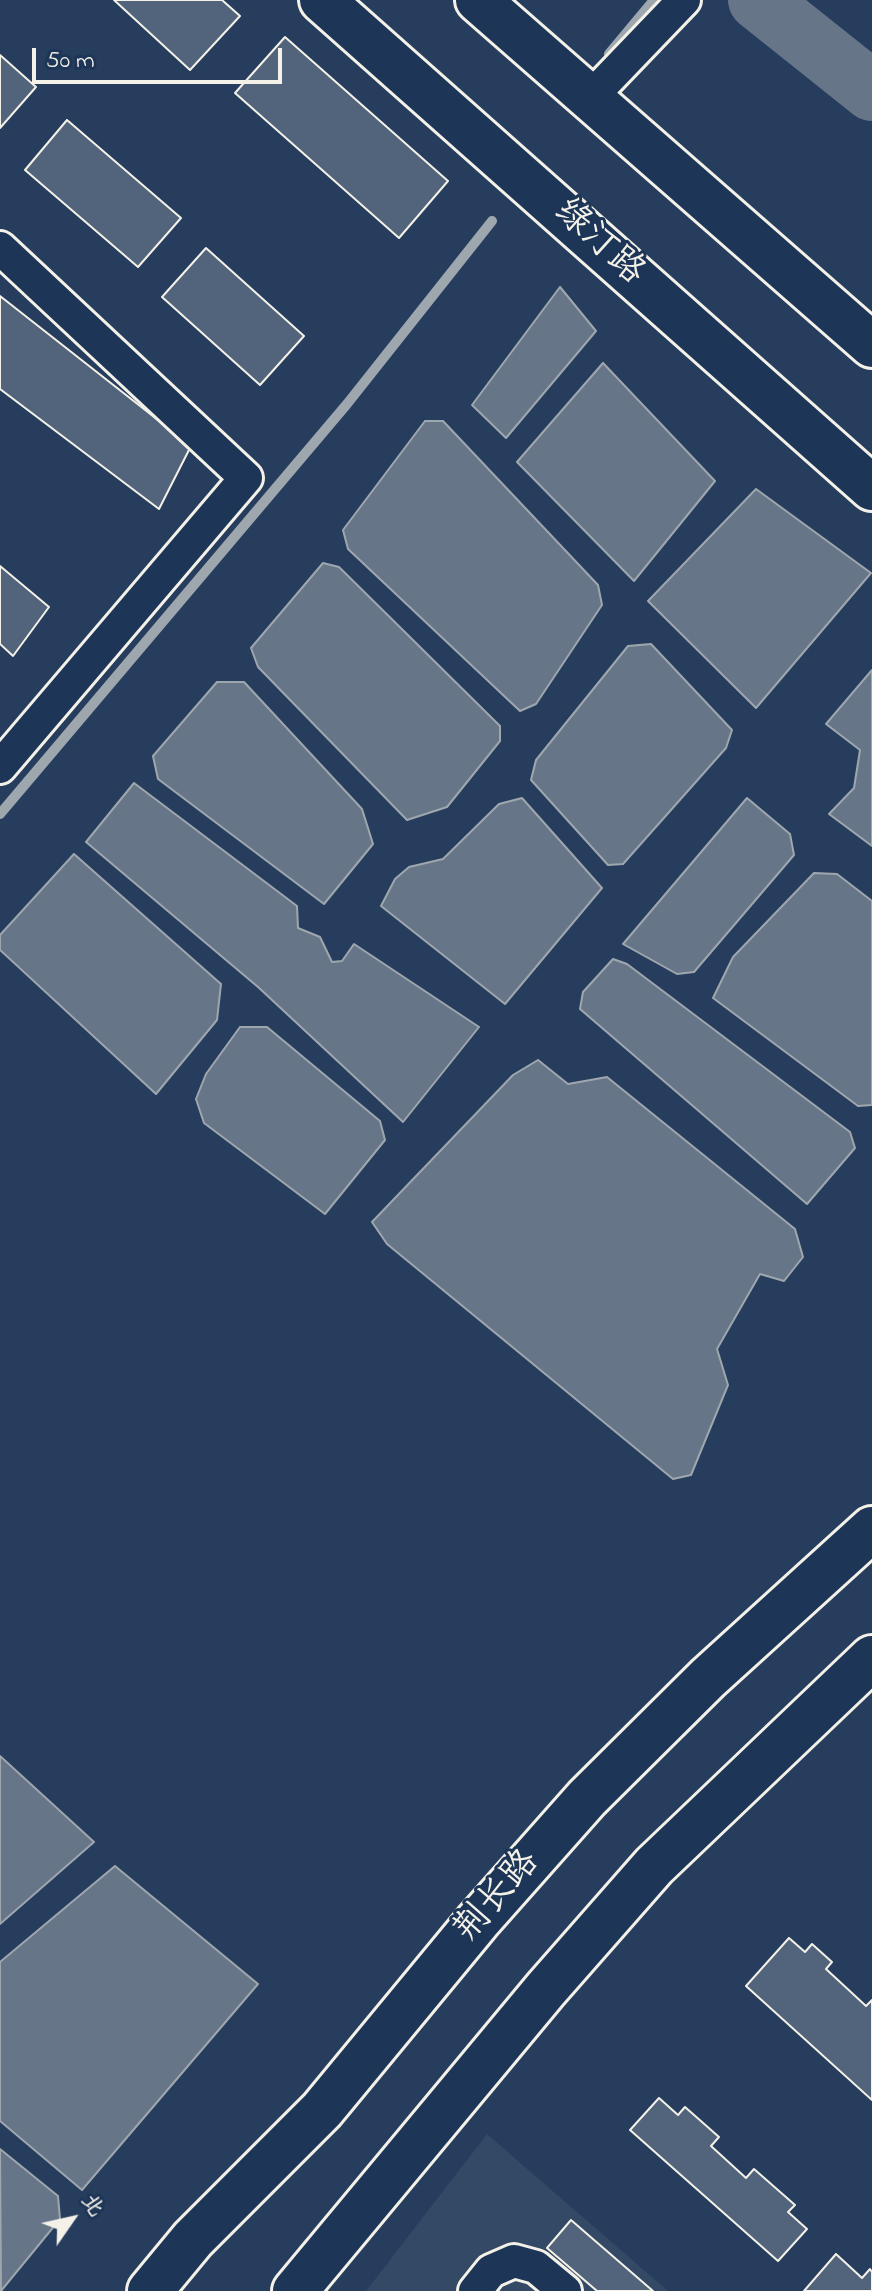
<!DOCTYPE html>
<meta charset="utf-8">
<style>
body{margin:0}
#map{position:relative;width:872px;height:2291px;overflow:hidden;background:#263d5d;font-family:"Indie Flower","LXGW WenKai TC",sans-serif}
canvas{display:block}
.north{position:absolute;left:32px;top:2179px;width:80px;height:80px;-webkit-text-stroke:6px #1d3557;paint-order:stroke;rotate:56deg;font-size:22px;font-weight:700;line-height:32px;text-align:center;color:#f4f1e8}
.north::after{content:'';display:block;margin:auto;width:28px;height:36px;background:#f4f1e8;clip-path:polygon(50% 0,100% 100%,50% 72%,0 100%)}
.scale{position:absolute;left:32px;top:48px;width:250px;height:36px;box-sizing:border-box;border:4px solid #f4f1e8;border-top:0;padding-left:10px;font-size:24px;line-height:28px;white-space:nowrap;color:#f4f1e8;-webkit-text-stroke:6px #1d3557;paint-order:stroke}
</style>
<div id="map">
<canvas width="872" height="2291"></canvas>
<div class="north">北</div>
<div class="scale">50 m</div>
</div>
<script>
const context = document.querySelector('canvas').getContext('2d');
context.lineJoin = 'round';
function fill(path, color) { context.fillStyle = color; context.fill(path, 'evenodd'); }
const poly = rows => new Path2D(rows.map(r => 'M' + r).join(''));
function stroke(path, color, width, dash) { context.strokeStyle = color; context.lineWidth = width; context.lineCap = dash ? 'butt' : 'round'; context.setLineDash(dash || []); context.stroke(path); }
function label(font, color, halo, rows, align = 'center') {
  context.font = font + ' "Indie Flower","LXGW WenKai TC",sans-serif'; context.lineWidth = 6; context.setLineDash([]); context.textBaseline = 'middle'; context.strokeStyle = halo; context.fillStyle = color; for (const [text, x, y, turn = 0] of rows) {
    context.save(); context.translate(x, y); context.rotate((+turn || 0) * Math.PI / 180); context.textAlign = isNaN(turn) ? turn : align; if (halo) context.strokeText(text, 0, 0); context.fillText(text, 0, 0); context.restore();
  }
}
const built = poly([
 [487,2134,668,2291,366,2291]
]);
const water = poly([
 [560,287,596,331,506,438,472,405,560,287],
 [603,363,715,481,634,581,517,462,603,363],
 [425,421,443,421,598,585,602,605,536,704,520,711,348,549,343,530,425,421],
 [756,489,871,573,756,708,648,601,756,489],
 [323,563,339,567,500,726,500,741,447,807,407,820,258,667,251,648,323,563],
 [651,644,732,730,726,748,623,864,608,865,531,780,536,760,628,646,651,644],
 [872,670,872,846,829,814,854,788,860,750,826,724,872,670],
 [217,682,244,682,362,809,373,844,324,904,158,779,153,756,217,682],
 [134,783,297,906,298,928,320,937,332,962,342,961,354,944,479,1027,403,1122,258,987,86,842,134,783],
 [522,798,602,888,505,1004,381,906,395,879,409,867,443,859,499,804,522,798],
 [747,798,790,834,794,855,694,972,677,974,623,944,747,798],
 [74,854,221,984,217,1020,156,1094,0,950,0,935,74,854],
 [814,873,837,874,872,901,872,1105,858,1106,713,998,733,957,814,873],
 [613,959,627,964,850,1132,855,1148,807,1204,580,1009,583,992,613,959],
 [240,1027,267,1027,380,1121,385,1140,325,1214,204,1123,196,1099,206,1074,240,1027],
 [538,1060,568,1084,607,1077,795,1229,803,1257,784,1281,760,1274,717,1349,728,1385,691,1475,673,1479,387,1244,372,1222,513,1075,538,1060],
 [0,1756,94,1842,0,1924,0,1756],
 [115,1866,258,1984,82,2190,0,2121,0,1962,115,1866],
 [0,2149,58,2196,60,2219,1,2291,0,2149]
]);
const stream = poly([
 [609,54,654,0],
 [0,814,347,404,492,221]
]);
const river = poly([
 [758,0,872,91]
]);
const building = poly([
 [114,0,222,0,240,16,190,70,114,0],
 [285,37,448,181,399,238,235,93,285,37],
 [0,55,36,87,0,128,0,55],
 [67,120,181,218,138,267,25,170,67,120],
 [206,248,304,336,260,385,162,297,206,248],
 [0,296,191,446,159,509,0,389,0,296],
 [0,566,49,607,13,656,0,644,0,566],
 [789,1938,805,1952,812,1944,832,1962,826,1969,866,2006,872,2000,872,2100,746,1986,789,1938],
 [659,2098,678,2115,685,2107,719,2137,711,2146,746,2178,754,2169,795,2205,788,2212,807,2229,778,2261,630,2130,659,2098],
 [571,2220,653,2291,597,2291,547,2248,571,2220],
 [836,2254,862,2278,870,2269,872,2272,872,2291,804,2291,836,2254]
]);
const street = poly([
 [590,98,684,0],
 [0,248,246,478,0,767],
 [475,2291,491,2271,514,2261,536,2267,565,2291]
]);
const secondary = poly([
 [322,0,872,488],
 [478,0,872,345],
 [150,2291,193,2239,322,2110,478,1921,587,1798,708,1678,872,1529],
 [295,2291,546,1989,654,1866,872,1658]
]);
const streetNames = [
 ["绿汀路",597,244,42],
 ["荆长路",499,1898,-49]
];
fill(built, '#334966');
fill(water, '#677588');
stroke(water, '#9fa7ae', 2);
stroke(stream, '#9fa7ae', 10);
stroke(river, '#677588', 60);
fill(building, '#52647b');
stroke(building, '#f4f1e8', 2);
stroke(street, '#f4f1e8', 38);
stroke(secondary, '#f4f1e8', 50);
stroke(street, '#1d3557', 32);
stroke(secondary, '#1d3557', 44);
label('36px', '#f4f1e8', '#1d3557', streetNames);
</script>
